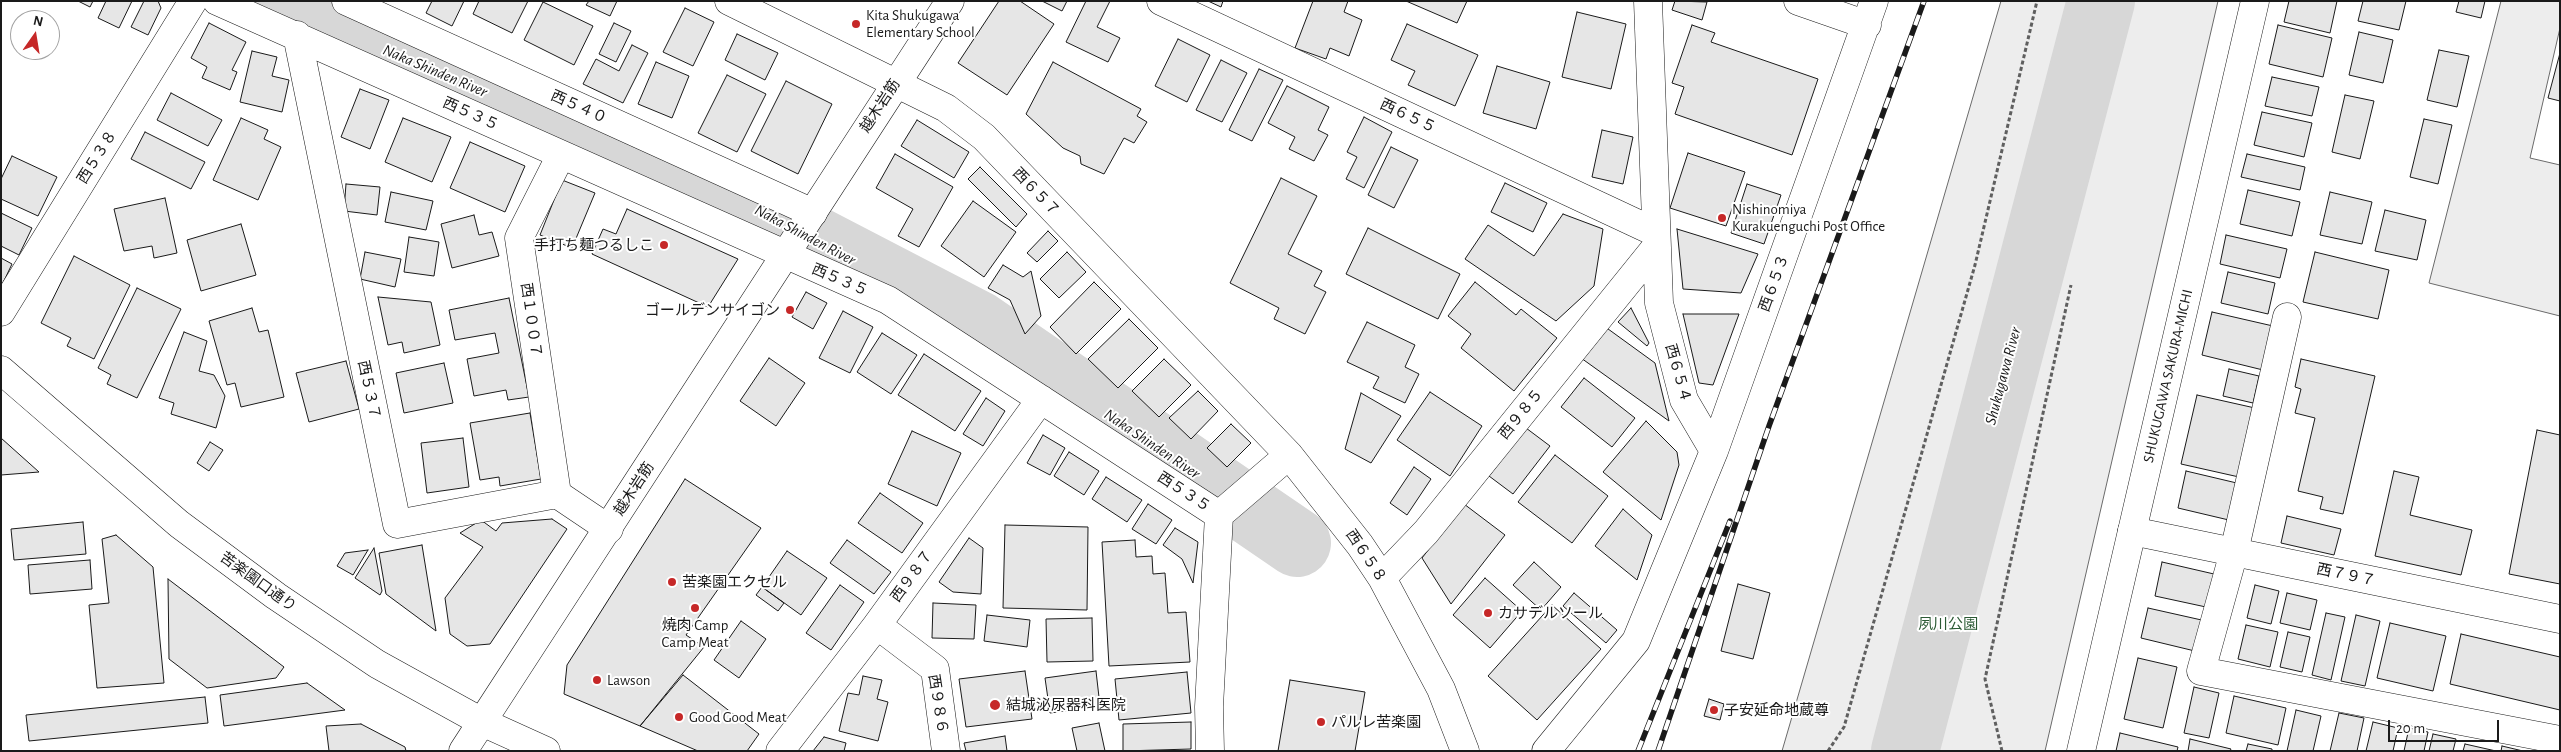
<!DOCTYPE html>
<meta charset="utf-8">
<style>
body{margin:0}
#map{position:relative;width:2561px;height:752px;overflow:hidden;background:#fff;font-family:"Alegreya Sans",sans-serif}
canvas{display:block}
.frame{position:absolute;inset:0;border:2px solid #1a1a1a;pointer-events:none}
.north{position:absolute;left:10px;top:10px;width:50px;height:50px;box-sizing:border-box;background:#fff;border:1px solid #a3a3a3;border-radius:50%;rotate:13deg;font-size:14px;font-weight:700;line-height:20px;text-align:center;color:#1a1a1a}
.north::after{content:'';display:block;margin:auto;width:18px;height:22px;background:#c62828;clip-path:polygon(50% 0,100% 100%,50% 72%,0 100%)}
.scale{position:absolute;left:2388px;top:720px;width:111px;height:22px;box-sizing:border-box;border:2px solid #1a1a1a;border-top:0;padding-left:6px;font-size:15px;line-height:18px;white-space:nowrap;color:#1a1a1a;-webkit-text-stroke:4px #fff;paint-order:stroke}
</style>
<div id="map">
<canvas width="2561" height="752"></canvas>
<div class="frame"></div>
<div class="north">N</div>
<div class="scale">20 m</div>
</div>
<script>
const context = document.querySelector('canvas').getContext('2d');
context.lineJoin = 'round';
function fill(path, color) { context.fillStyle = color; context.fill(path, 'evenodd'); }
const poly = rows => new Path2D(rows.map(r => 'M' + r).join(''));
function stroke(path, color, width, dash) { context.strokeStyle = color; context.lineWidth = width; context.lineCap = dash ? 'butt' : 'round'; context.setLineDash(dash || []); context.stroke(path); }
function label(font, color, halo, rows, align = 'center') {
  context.font = font + ' "Alegreya Sans","Noto Sans JP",sans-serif'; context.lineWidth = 4; context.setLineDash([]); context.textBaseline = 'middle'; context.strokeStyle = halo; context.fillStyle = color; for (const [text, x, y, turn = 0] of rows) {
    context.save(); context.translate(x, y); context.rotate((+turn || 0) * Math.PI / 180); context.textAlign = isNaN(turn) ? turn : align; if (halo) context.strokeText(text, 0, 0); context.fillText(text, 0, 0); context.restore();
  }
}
const green = poly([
 [2001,1,2218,1,2045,751,1782,751,2001,1],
 [2501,1,2560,1,2560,28,2530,158,2560,165,2560,316,2429,283,2501,1]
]);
const river = poly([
 [274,1,743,203,978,325,1297,543],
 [1905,751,2101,1]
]);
const building = poly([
 [78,1,93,1,90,7,78,1],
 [106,1,132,1,119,28,98,18,106,1],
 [144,1,158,1,161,8,148,35,131,27,144,1],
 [432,1,464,1,452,26,426,13,432,1],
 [479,1,528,1,512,33,473,14,479,1],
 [589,1,617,1,610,16,586,5,589,1],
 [999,1,1020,1,1054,24,1007,95,958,63,999,1],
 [1042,1,1067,1,1062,11,1042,1],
 [1086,1,1110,1,1097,27,1120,38,1108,62,1066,42,1086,1],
 [1208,1,1223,1,1221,7,1208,1],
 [1313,1,1348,1,1344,12,1362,20,1349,56,1330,48,1326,59,1295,48,1313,1],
 [1406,1,1467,1,1457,23,1406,1],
 [1675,1,1707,2,1702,20,1672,10,1675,1],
 [2289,1,2337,1,2330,33,2284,22,2289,1],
 [2363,1,2406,1,2399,30,2358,21,2363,1],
 [2459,1,2485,1,2481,18,2456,12,2459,1],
 [543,2,593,26,574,65,524,40,543,2],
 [685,8,714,22,693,66,663,52,685,8],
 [1577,12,1626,24,1611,89,1562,77,1577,12],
 [209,23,246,42,232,70,237,72,230,90,202,78,207,67,191,58,209,23],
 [614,23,631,31,616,62,599,54,614,23],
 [1407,24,1478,55,1455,106,1408,85,1415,71,1391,60,1407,24],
 [1692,25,1715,33,1711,42,1818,79,1792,155,1675,114,1684,87,1672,83,1692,25],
 [2278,25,2332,38,2323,77,2269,64,2278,25],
 [2359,32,2393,40,2383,83,2349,75,2359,32],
 [737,34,778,53,765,80,725,60,737,34],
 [1178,39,1210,55,1187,102,1155,86,1178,39],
 [632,45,648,53,623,103,583,84,596,59,619,71,632,45],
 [2439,50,2469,56,2457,107,2427,100,2439,50],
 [252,51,277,57,272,76,289,80,282,112,240,102,252,51],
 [2560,53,2560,101,2548,98,2560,53],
 [1221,60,1247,73,1222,122,1196,110,1221,60],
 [656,62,689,76,672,118,638,104,656,62],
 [1053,62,1141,109,1137,116,1147,122,1134,143,1124,138,1104,174,1081,164,1080,156,1063,148,1026,114,1053,62],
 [1497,66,1550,82,1536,129,1483,113,1497,66],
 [1259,69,1283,80,1252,141,1229,130,1259,69],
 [727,75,766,94,737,152,698,133,727,75],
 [2272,77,2319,87,2312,116,2265,106,2272,77],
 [786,81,832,104,798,174,751,151,786,81],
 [1287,86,1329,107,1318,130,1328,135,1314,161,1289,149,1295,137,1268,123,1287,86],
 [360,89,389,100,370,149,341,137,360,89],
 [171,93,222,120,208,146,157,120,171,93],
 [2345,95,2374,101,2360,159,2332,152,2345,95],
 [2262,112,2312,123,2304,157,2254,145,2262,112],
 [1364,117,1392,132,1364,188,1346,179,1357,157,1347,152,1364,117],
 [241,118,268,130,264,139,281,147,258,200,213,180,241,118],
 [403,118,451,137,432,182,385,162,403,118],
 [2424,119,2452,125,2438,184,2410,177,2424,119],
 [917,120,969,152,954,178,901,146,917,120],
 [1602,130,1633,137,1623,184,1592,177,1602,130],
 [145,132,205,162,191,189,131,159,145,132],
 [470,142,525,166,505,212,450,188,470,142],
 [1391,147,1418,160,1394,208,1368,195,1391,147],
 [1688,153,1745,172,1726,226,1670,208,1688,153],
 [895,154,953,187,919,247,898,236,913,209,876,188,895,154],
 [2247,154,2305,167,2300,190,2241,177,2247,154],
 [12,156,57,177,38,216,1,199,1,179,12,156],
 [980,167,1027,214,1016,227,968,179,980,167],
 [1281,178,1317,196,1288,254,1322,271,1314,286,1326,292,1305,334,1274,319,1279,308,1230,283,1281,178],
 [562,180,595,193,572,248,540,235,562,180],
 [1505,183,1547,203,1533,232,1491,212,1505,183],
 [346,184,380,187,377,215,344,211,346,184],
 [1747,184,1781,195,1764,244,1731,233,1747,184],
 [2248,190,2300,202,2292,236,2240,224,2248,190],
 [391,192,433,201,426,230,385,222,391,192],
 [2330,192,2372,202,2362,244,2320,235,2330,192],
 [165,198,177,253,154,258,152,246,124,251,114,209,165,198],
 [973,201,1016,232,984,277,941,246,973,201],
 [627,209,738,259,708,307,592,254,603,229,616,234,627,209],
 [2385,210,2426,220,2417,260,2375,251,2385,210],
 [1,213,32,228,19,255,1,246,1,213],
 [1563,214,1603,229,1594,286,1556,321,1465,259,1488,225,1534,256,1563,214],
 [474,215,479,235,492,232,499,256,452,268,441,224,474,215],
 [241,224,256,275,201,291,187,240,241,224],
 [1368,228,1460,274,1438,319,1346,274,1368,228],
 [1677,229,1758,254,1741,293,1683,289,1677,229],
 [1048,231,1058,241,1037,262,1027,253,1048,231],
 [2226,235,2287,249,2280,278,2220,264,2226,235],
 [409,237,439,242,434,276,404,272,409,237],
 [365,252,401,259,395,287,360,279,365,252],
 [1067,252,1086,272,1059,298,1040,279,1067,252],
 [2315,252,2389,270,2378,319,2303,302,2315,252],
 [74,256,130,285,94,359,67,346,71,338,41,323,74,256],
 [1,258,12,264,1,287,1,258],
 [1003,265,1023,277,1031,271,1041,316,1025,334,1010,300,988,288,1003,265],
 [2228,272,2275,283,2268,314,2221,303,2228,272],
 [1094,282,1121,309,1076,354,1050,327,1094,282],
 [1475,282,1516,315,1521,309,1557,338,1514,391,1461,348,1471,334,1448,316,1475,282],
 [137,288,181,309,137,398,107,384,111,375,98,368,137,288],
 [806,292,827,303,813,329,792,317,806,292],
 [378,297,431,302,440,345,404,353,402,342,388,345,378,297],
 [509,298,529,397,508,400,506,390,474,396,467,359,499,353,495,333,455,340,449,310,509,298],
 [252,308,259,332,268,330,284,397,241,407,235,383,227,385,209,321,252,308],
 [1631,308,1649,343,1647,346,1618,322,1631,308],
 [843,311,873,327,850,373,819,358,843,311],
 [2212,312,2273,326,2263,370,2202,355,2212,312],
 [1683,314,1739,314,1713,385,1699,383,1683,314],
 [1129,319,1158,348,1118,388,1088,359,1129,319],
 [1367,322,1415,345,1405,367,1419,374,1405,403,1373,388,1379,377,1347,362,1367,322],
 [1604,326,1655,363,1669,421,1581,358,1604,326],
 [184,332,207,341,199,371,214,375,225,396,216,428,171,414,174,403,159,398,184,332],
 [882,333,917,355,891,394,857,372,882,333],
 [924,354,981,391,955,431,898,395,924,354],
 [769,358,805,383,776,426,740,401,769,358],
 [1164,359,1191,385,1159,417,1132,391,1164,359],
 [2301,359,2375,376,2343,514,2320,509,2323,497,2298,491,2315,418,2295,413,2301,389,2295,387,2301,359],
 [346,361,359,409,309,422,296,373,346,361],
 [444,363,453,403,404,413,396,373,444,363],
 [2229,369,2259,376,2253,403,2223,396,2229,369],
 [1584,378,1635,418,1612,447,1561,407,1584,378],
 [1198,391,1218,411,1191,439,1169,418,1198,391],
 [1430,392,1482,426,1450,476,1397,440,1430,392],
 [1361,393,1401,416,1371,463,1345,449,1361,393],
 [2197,395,2255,408,2239,477,2181,464,2197,395],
 [986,398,1005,411,983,446,963,434,986,398],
 [530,413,541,479,500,486,499,477,480,480,470,423,530,413],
 [1646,421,1677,452,1679,465,1661,520,1603,472,1646,421],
 [1231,424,1251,443,1227,467,1207,448,1231,424],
 [1526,428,1550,446,1513,494,1489,476,1526,428],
 [2537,430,2560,435,2560,584,2509,574,2537,430],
 [912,431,961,453,937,506,888,484,912,431],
 [1043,435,1065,448,1050,475,1027,463,1043,435],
 [1,438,39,472,1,475,1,438],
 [463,438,469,487,427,493,421,443,463,438],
 [210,442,223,450,209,471,197,463,210,442],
 [1069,452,1099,471,1084,495,1054,476,1069,452],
 [1555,455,1608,496,1572,543,1518,502,1555,455],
 [1414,467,1431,479,1407,515,1390,503,1414,467],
 [2186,471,2241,484,2233,521,2178,508,2186,471],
 [2394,471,2419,477,2410,515,2472,530,2461,575,2375,556,2394,471],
 [1106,477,1142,500,1127,522,1092,499,1106,477],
 [685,479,761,528,686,635,704,647,640,726,564,694,567,665,685,479],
 [880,493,923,523,902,553,858,523,880,493],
 [1148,504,1172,520,1156,544,1132,529,1148,504],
 [1464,504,1505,535,1451,604,1422,558,1464,504],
 [1623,509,1652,535,1637,580,1595,546,1623,509],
 [2287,516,2341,529,2334,555,2281,543,2287,516],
 [552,519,567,529,490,644,467,646,450,634,445,598,483,547,460,533,481,520,496,531,502,523,552,519],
 [83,522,86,554,14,560,11,529,83,522],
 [1005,525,1088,527,1087,610,1003,608,1005,525],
 [1175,528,1198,542,1193,583,1182,559,1163,545,1175,528],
 [116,535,153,567,164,683,97,688,89,605,109,603,102,539,116,535],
 [969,538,983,548,981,594,953,592,939,582,969,538],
 [847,540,891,572,874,594,830,563,847,540],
 [1135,540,1136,557,1152,556,1153,574,1165,573,1168,613,1186,612,1190,662,1109,666,1102,542,1135,540],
 [422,545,436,631,386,594,379,553,422,545],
 [374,548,382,591,380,595,355,578,374,548],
 [368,550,353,575,337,566,345,553,368,550],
 [787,551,827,578,801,615,762,587,787,551],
 [90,560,92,589,30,594,28,565,90,560],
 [1534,562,1561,587,1541,610,1513,585,1534,562],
 [2162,562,2214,574,2206,607,2155,596,2162,562],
 [1485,578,1522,611,1490,648,1453,615,1485,578],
 [168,579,284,667,276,678,207,688,169,659,168,579],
 [1738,584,1770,593,1753,659,1721,651,1738,584],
 [840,585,864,602,831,650,806,633,840,585],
 [2255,585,2279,591,2271,624,2247,618,2255,585],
 [762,587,784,603,778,611,756,595,762,587],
 [1574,593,1617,630,1606,643,1563,606,1574,593],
 [2287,593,2317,600,2310,630,2280,623,2287,593],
 [933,603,976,605,974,639,932,638,933,603],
 [1552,605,1601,649,1537,720,1488,676,1552,605],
 [2148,608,2206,621,2199,652,2141,638,2148,608],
 [2326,613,2345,617,2331,680,2312,675,2326,613],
 [987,615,1030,620,1027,647,984,641,987,615],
 [2356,615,2380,621,2365,686,2341,681,2356,615],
 [1092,618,1093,661,1047,662,1046,619,1092,618],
 [741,621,766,639,739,678,714,660,741,621],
 [2390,623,2446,636,2433,691,2377,678,2390,623],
 [2246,625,2278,632,2270,667,2238,659,2246,625],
 [2288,632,2310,637,2302,672,2280,667,2288,632],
 [2461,634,2560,657,2560,710,2450,684,2461,634],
 [2138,658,2177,667,2163,728,2124,719,2138,658],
 [1025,671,1032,719,966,727,959,679,1025,671],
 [1096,671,1100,706,1050,713,1045,678,1096,671],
 [1187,672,1191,713,1119,720,1115,679,1187,672],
 [683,675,759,734,747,751,698,751,640,726,683,675],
 [863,676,882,680,877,699,888,702,878,741,839,731,848,693,859,695,863,676],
 [1290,680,1365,692,1355,751,1278,751,1290,680],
 [307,683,345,710,224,726,220,695,307,683],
 [2194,687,2219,693,2209,738,2184,733,2194,687],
 [2234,696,2286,708,2278,745,2226,733,2234,696],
 [205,697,208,723,29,741,26,715,205,697],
 [1709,699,1724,704,1720,720,1704,716,1709,699],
 [2296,710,2321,716,2313,751,2287,751,2296,710],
 [2339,713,2364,718,2357,751,2330,751,2339,713],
 [1191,722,1191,749,1123,751,1123,724,1191,722],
 [2373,722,2398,728,2393,751,2366,751,2373,722],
 [1099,723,1105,751,1077,751,1072,728,1099,723],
 [361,724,405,747,406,751,329,751,326,726,361,724],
 [2409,728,2428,732,2424,751,2404,751,2409,728],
 [2120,733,2178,747,2177,751,2116,751,2120,733],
 [2433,734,2456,739,2453,751,2429,751,2433,734],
 [1005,736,1007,751,966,751,964,743,1005,736],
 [824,737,846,743,844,751,813,751,824,737],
 [2190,739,2231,749,2230,751,2188,751,2190,739],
 [2248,744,2272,749,2272,751,2246,751,2248,744],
 [2465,744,2496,751,2463,751,2465,744],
 [2502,746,2523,751,2501,751,2502,746]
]);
const path = poly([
 [1828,751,1844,727,1975,265,2037,1],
 [2002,751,1985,679,2071,285]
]);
const street = poly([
 [217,1,888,300,1219,515],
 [346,1,813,213],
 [729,1,946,108,984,137,1289,455,1360,545,1382,578,1441,689,1465,751],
 [1161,1,1655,232],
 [1798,1,1867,25],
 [297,35,397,524,557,494,609,529],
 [1,312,193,1],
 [2287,317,2234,552,2201,671,2560,740],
 [1714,451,1874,1],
 [557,494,519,238,561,155],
 [1219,515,1289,455],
 [2132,531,2560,619],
 [1382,578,1426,532,1656,247],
 [877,625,935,669,946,751],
 [780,751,877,625,1041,399],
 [1210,751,1209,707,1219,515],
 [1546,751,1636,641,1714,451,1684,400,1659,303,1648,1]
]);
const secondary = poly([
 [1,370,179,524,276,596,377,664,482,722,546,751],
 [463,751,950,1],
 [2081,751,2255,1]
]);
const rail = poly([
 [1638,751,1730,521],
 [1658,751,1769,426,1924,1]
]);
const markers = [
 [856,24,5,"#c62828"],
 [1722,218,5,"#c62828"],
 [664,245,5,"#c62828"],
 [790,310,5,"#c62828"],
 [672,582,5,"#c62828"],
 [695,608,5,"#c62828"],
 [1488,613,5,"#c62828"],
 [597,680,5,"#c62828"],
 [995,705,6,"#c62828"],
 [1714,710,5,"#c62828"],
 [679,717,5,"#c62828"],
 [1321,722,5,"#c62828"]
];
const poiNames = [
 ["Kita Shukugawa",866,15],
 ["Elementary School",866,32],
 ["Nishinomiya",1732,209],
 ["Kurakuenguchi Post Office",1732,226],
 ["手打ち麺つるしこ",654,245,"right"],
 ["ゴールデンサイゴン",780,310,"right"],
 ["苦楽園エクセル",682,582],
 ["カサデルソール",1498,613],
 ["焼肉 Camp",695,625,"center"],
 ["Camp Meat",695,642,"center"],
 ["Lawson",607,680],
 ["結城泌尿器科医院",1006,705],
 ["子安延命地蔵尊",1724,710],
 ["Good Good Meat",689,717],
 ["パルレ苦楽園",1331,722]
];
const streetNames = [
 ["越木岩筋",880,106,-57],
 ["西５４０",579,107,24],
 ["西５３５",471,114,24],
 ["西６５５",1408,116,25],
 ["西５３８",97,157,-58],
 ["西６５７",1036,192,46],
 ["西５３５",840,280,23],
 ["西６５３",1774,283,-70],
 ["西１００７",531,320,82],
 ["西６５４",1678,373,74],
 ["SHUKUGAWA SAKURA-MICHI",2168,376,-77],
 ["西５３７",369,390,78],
 ["西９８５",1521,414,-51],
 ["越木岩筋",634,489,-57],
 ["西５３５",1184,492,33],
 ["西６５８",1366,556,56],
 ["西７９７",2346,575,12],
 ["西９８７",912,576,-54],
 ["苦楽園口通り",258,582,36],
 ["西９８６",938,704,81]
];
const parkNames = [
 ["夙川公園",1948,624]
];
const waterNames = [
 ["Naka Shinden River",435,71,23],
 ["Naka Shinden River",805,235,28],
 ["Shukugawa River",2003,376,-75],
 ["Naka Shinden River",1152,444,34]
];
fill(green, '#ededed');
stroke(green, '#6a6a6a', 1);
stroke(river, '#d7d7d7', 68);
fill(building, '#e6e6e6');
stroke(building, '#1a1a1a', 1);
stroke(street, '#1a1a1a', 29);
stroke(secondary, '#1a1a1a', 29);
stroke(path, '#5f5f5f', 3, [4, 2.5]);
stroke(street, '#fff', 28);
stroke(secondary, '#fff', 28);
stroke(rail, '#1a1a1a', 5.5);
stroke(rail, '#fff', 4, [11]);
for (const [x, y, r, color] of markers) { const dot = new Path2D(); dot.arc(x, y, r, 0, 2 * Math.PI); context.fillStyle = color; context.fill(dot); stroke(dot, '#fff', 2); }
label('15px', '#1a1a1a', '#fff', poiNames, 'left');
label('15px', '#1a1a1a', '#fff', streetNames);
label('15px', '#2b5a34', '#fff', parkNames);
label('italic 16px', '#1a1a1a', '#fff', waterNames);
</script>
